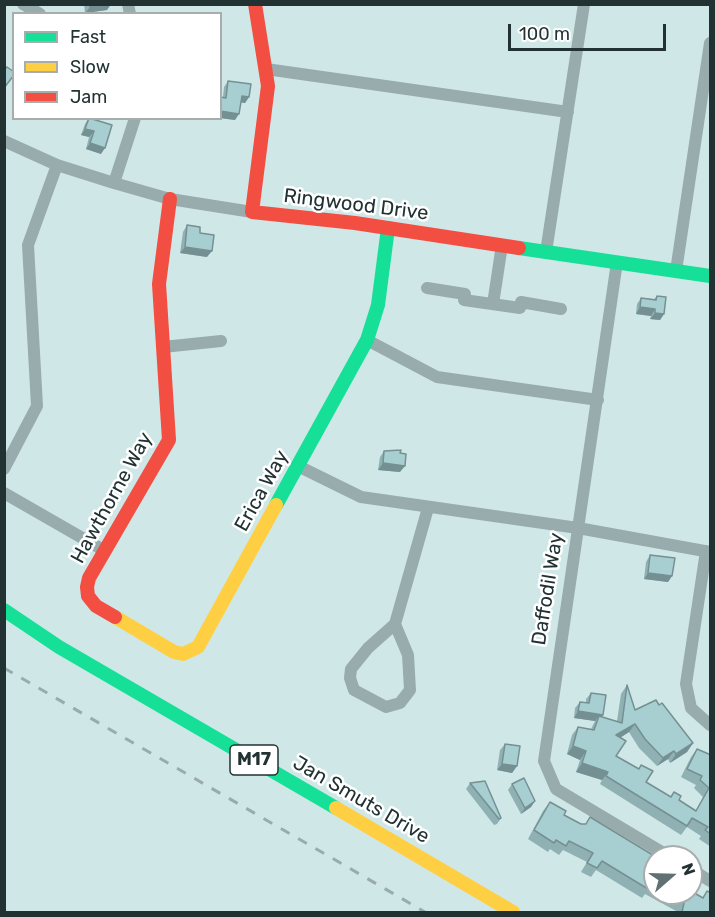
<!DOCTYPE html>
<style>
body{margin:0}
#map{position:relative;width:715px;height:917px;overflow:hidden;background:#d0e7e8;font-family:Rubik,sans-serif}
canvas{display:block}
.frame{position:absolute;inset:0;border:6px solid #223233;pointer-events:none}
.legend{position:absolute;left:12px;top:12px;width:210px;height:108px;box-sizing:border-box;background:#fff;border:2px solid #a7adad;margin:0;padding:8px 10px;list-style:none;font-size:18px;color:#223233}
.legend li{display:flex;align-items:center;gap:12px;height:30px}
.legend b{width:30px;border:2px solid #a7adad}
.north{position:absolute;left:643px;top:845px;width:60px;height:60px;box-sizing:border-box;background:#fff;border:2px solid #a7adad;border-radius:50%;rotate:70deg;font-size:16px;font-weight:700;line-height:24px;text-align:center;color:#223233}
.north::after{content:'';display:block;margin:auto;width:21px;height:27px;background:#5f7172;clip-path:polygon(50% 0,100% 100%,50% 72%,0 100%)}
.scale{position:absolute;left:508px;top:24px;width:158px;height:27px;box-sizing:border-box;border:3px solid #223233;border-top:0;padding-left:8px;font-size:18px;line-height:21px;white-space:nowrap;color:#223233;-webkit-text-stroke:4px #fff;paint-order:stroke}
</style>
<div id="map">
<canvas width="715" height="917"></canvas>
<div class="frame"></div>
<ul class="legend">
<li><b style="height:8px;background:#16e098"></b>Fast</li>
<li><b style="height:8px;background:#ffcf43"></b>Slow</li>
<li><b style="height:8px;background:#f24e42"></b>Jam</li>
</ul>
<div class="north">N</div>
<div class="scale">100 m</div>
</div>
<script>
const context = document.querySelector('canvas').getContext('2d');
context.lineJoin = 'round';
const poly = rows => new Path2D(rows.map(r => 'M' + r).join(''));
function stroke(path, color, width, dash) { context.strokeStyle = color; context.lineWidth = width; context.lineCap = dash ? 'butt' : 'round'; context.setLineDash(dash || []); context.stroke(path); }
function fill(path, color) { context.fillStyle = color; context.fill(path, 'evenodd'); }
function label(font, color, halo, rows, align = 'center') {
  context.font = font + ' Rubik,sans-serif'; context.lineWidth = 5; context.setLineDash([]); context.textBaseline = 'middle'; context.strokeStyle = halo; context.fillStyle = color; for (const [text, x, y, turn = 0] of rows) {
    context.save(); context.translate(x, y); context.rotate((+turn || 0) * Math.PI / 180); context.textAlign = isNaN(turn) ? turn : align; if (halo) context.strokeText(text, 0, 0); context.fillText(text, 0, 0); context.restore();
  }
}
const street = poly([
 [23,4,40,14],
 [128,4,130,14],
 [266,69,568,112],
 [4,141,57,165,114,183,170,199,252,212],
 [114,183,135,118],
 [546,252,584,4],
 [617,262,544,761,556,789,670,857],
 [676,271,710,43],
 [427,288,465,294,464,300,520,308,521,302,561,309],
 [493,304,502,245],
 [367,340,437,377,598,400],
 [163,347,221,341],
 [298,466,361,497,578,528,710,552],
 [4,469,37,406,28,245,57,165],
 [4,493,105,551],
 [706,551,686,684,691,708,710,725],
 [395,624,408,655,410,690,400,703,386,707,354,690,350,678,351,669,368,648,395,624,428,508],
 [691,869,710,881]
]);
const fast = poly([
 [519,248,710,276],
 [276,505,367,340,378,305,388,228],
 [4,610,59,647,336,808]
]);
const slow = poly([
 [115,617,174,652,183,654,198,647,276,505],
 [336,808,513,912]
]);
const jam = poly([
 [255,4,268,86,252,212,355,223,519,248],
 [115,617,96,606,88,596,87,587,89,578,169,440,159,284,170,199]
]);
const rail = poly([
 [4,668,425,912]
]);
const wall = poly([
 [84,4,111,4,107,10,85,13],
 [228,81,249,97,245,103,241,102,235,120,220,118,220,97,223,97,224,87],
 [89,118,101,154,86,149,89,137,81,135,85,124],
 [187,225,200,233,207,257,180,253,183,232],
 [657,296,664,314,660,320,650,319,651,316,636,314,637,304,641,298,654,299],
 [384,451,400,472,378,470,380,457],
 [650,555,672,576,668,582,644,579,646,562],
 [627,685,635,710,659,705,693,743,687,752,670,763,668,759,657,766,639,748,629,732,620,738,616,756,646,782,670,797,679,800,696,810,703,797,694,788,696,785,681,777,691,757,697,749,711,755,711,847,699,839,701,836,687,827,681,835,600,784,602,780,576,772,580,760,567,754,572,735,578,727,591,729,595,721,574,718,575,708,580,702,586,703,586,699,591,693,602,717,617,721,621,694],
 [505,744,517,766,512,773,497,770,500,750],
 [470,783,501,818,497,824,494,825,466,789],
 [512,784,535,801,531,807,521,814,508,790],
 [550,802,564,815,581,824,586,824,590,817,655,857,655,893,691,893,702,898,707,891,711,912,678,912,645,894,642,898,596,870,591,877,581,872,587,862,563,850,559,855,550,849,548,852,528,839,543,811]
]);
const shadedWall = poly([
 [105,4,111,4,107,10,85,13,90,7],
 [242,96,249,97,245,103,238,102],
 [220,111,239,114,235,120,220,118],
 [85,129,94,131,89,137,81,135],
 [90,143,105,148,101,154,86,149],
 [185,247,212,251,207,257,180,253],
 [640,307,655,309,651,316,636,314],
 [655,313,664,314,660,320,650,319],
 [383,463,405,466,400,472,378,470],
 [648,573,672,576,668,582,644,579],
 [578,711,603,715,598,721,599,716,595,721,574,718],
 [635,724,629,732,610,744,616,735],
 [693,743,687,752,670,763,676,754],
 [573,746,586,751,580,760,567,754],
 [674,751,668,759,657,766,663,758],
 [582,763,608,772,602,780,576,772],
 [502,764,517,766,512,773,497,770],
 [535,801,531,807,521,814,525,808]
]);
const building = poly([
 [89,4,105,4,90,7,89,4],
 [7,67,14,72,14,75,4,88,4,70,7,67],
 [228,81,251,84,249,97,242,96,239,114,220,111,220,97,226,98,228,81],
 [89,118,112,125,105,148,90,143,94,131,85,129,89,118],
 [187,225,200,227,200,233,214,235,212,251,185,247,187,225],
 [657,296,666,297,664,314,655,313,655,309,640,307,641,298,656,300,657,296],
 [401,450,400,453,406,454,405,466,383,463,384,451,401,450],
 [650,555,675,558,672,576,648,573,650,555],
 [627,685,635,710,656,700,659,705,662,703,693,743,676,754,674,751,663,758,645,739,635,724,616,735,626,741,616,756,639,769,641,765,653,771,646,782,671,797,674,792,681,796,679,800,696,811,709,788,700,780,702,776,687,769,697,749,711,755,711,834,705,830,708,827,692,818,687,826,606,776,608,772,582,763,586,751,573,746,578,727,594,730,599,716,622,723,627,685],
 [591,693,606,695,603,715,578,711,580,702,589,703,591,693],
 [505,744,520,746,517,766,502,764,505,744],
 [524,778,535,801,525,808,512,784,524,778],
 [485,781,501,818,499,819,470,783,485,781],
 [550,802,566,811,564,815,581,824,586,824,590,817,656,857,655,857,655,887,651,884,648,889,602,861,597,868,587,863,593,853,569,841,566,846,556,840,554,843,534,830,550,802],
 [691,891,703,898,707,891,711,893,711,912,682,912,684,903,666,893,691,893,691,891]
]);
const shields = [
 [254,760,48]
];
const shieldNames = [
 ["M17",254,760]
];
const streetNames = [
 ["Ringwood Drive",356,205,7],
 ["Erica Way",262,491,-61],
 ["Hawthorne Way",112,498,-61],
 ["Daffodil Way",548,589,-81],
 ["Jan Smuts Drive",361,800,30]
];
stroke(street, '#99acad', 12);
stroke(fast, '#16e098', 14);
stroke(slow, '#ffcf43', 14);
stroke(jam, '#f24e42', 14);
stroke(rail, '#99abac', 3, [10, 10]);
fill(wall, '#90b1b4');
fill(shadedWall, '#759092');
fill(building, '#a7ced1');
stroke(building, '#759092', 1.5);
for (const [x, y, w] of shields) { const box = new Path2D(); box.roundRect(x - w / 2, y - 15, w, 30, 4.5); context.fillStyle = '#fff'; context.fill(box); stroke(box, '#223233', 1.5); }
label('bold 18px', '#223233', null, shieldNames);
label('20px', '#223233', '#fff', streetNames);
</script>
